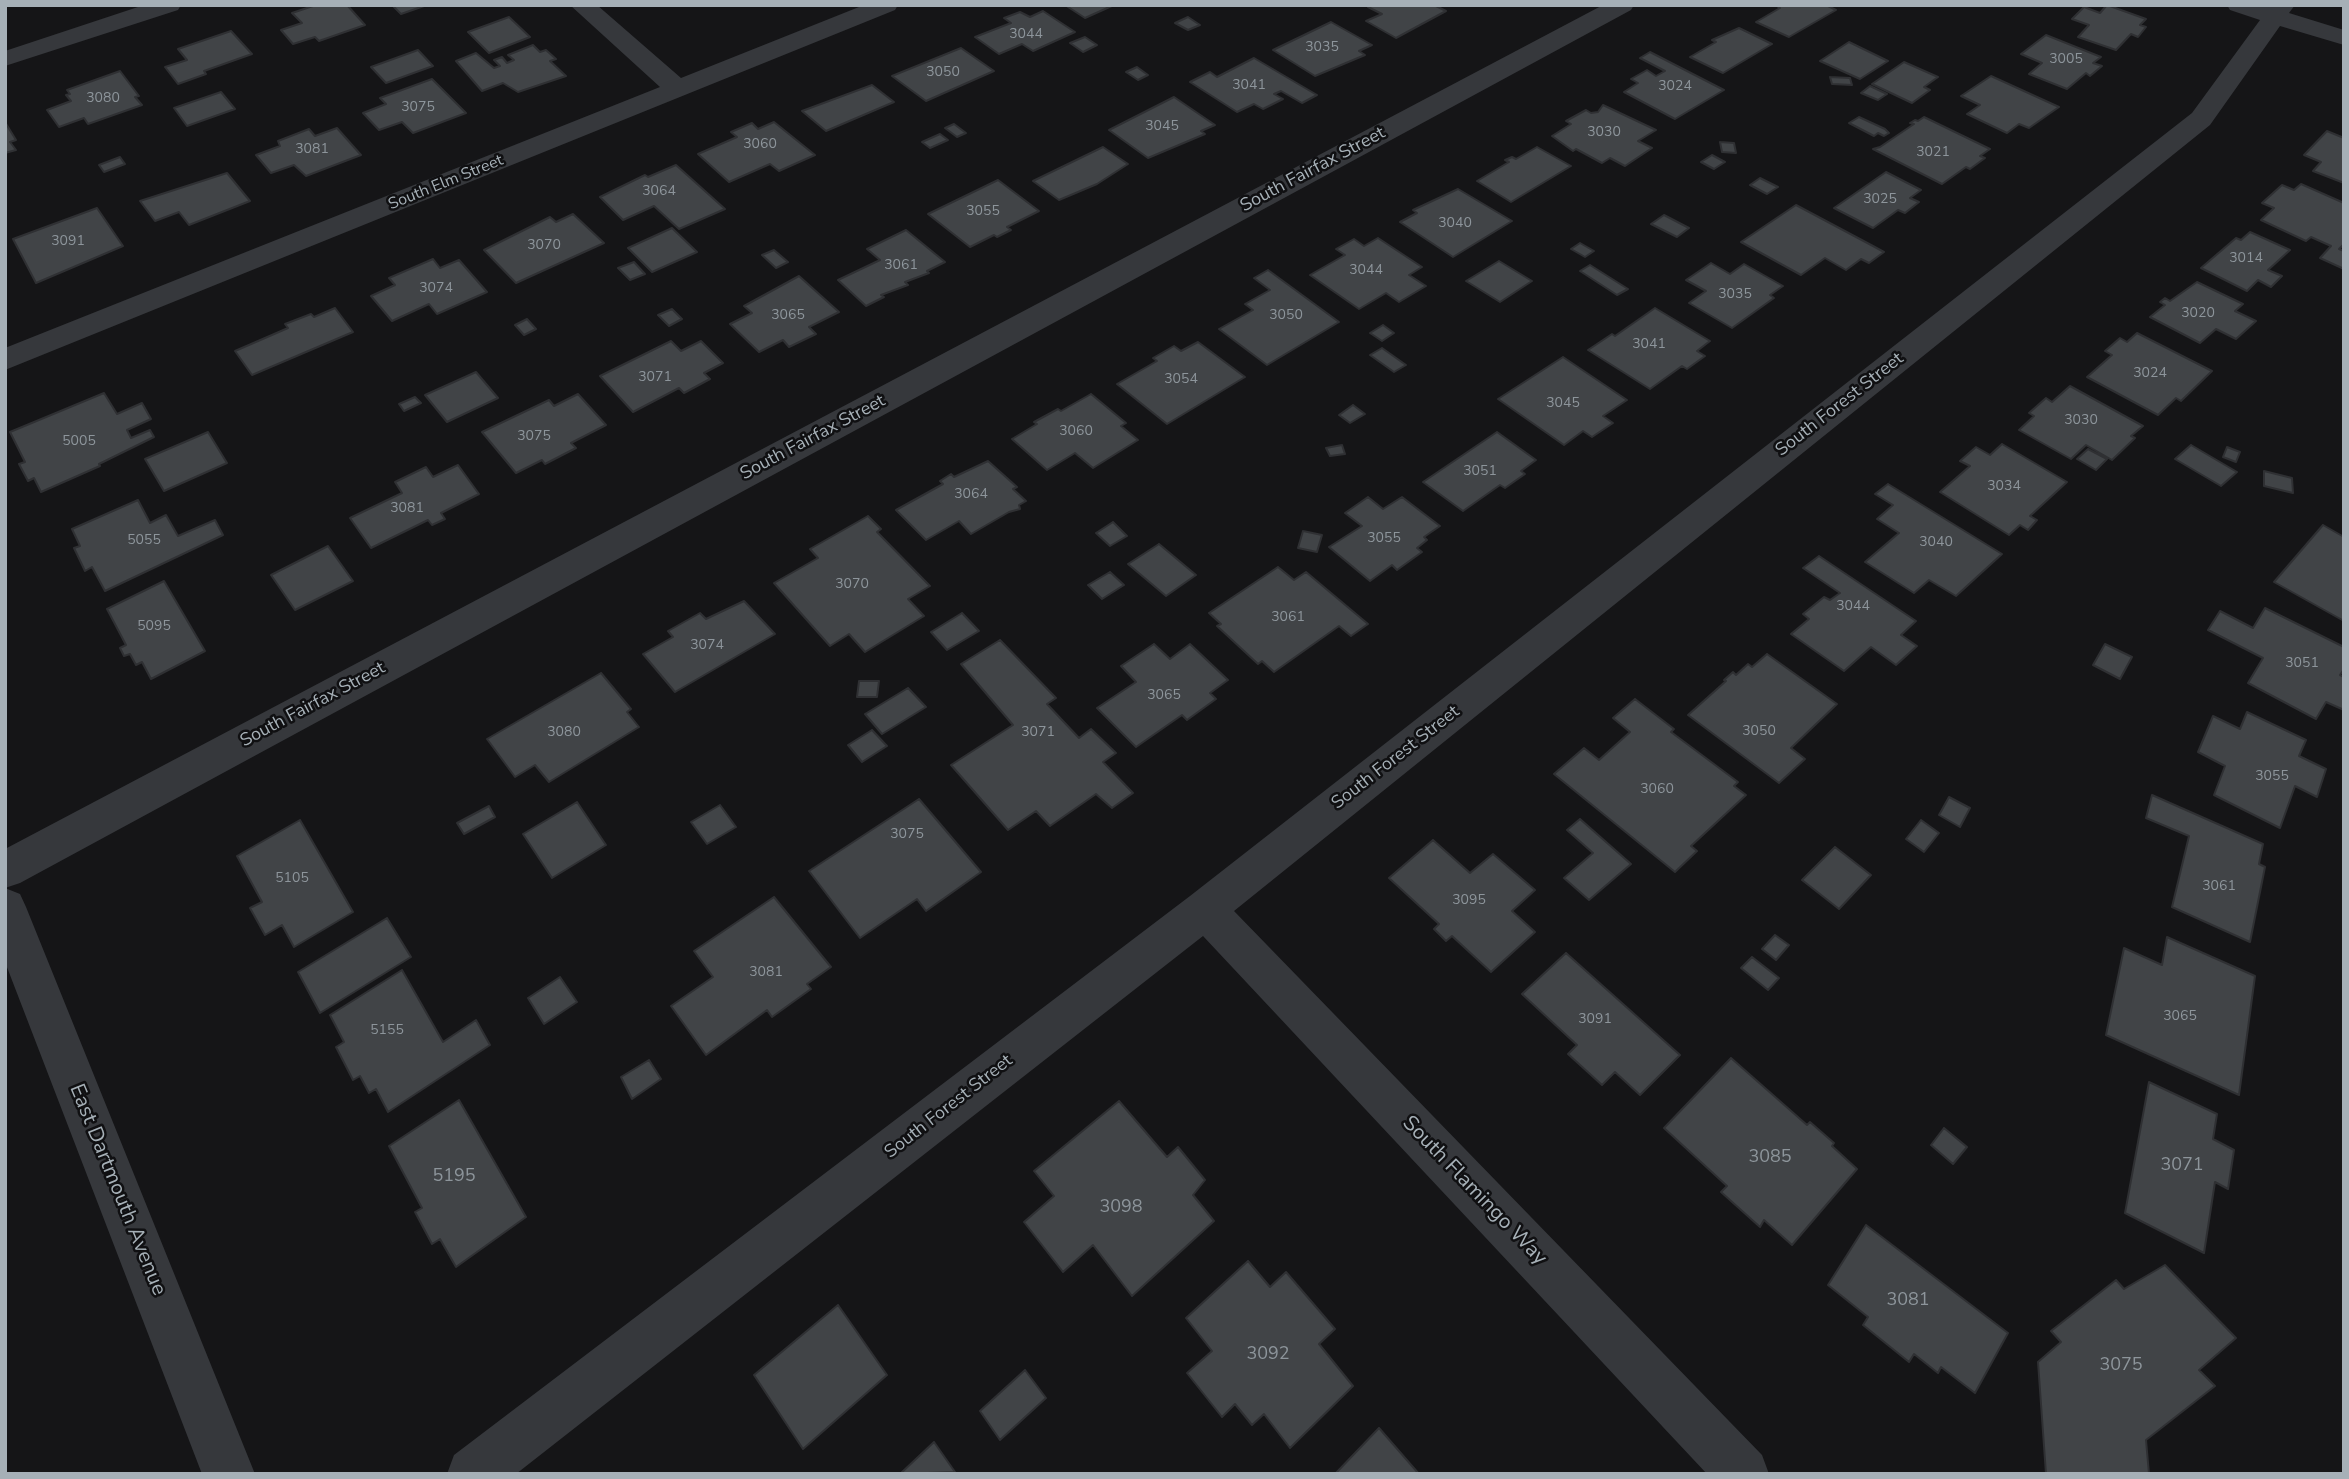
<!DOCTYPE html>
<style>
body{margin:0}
#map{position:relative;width:2349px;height:1479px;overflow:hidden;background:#151517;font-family:"Nunito Sans",sans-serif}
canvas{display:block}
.frame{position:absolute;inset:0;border:7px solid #a6b0b7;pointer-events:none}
</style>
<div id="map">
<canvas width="2349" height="1479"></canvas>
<div class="frame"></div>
</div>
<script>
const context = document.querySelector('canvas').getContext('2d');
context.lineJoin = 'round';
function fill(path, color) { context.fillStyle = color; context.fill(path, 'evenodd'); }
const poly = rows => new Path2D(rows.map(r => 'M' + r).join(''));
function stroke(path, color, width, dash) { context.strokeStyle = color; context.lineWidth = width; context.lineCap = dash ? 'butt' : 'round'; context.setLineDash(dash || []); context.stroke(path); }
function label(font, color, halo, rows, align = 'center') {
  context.font = font + ' "Nunito Sans",sans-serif'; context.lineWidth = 5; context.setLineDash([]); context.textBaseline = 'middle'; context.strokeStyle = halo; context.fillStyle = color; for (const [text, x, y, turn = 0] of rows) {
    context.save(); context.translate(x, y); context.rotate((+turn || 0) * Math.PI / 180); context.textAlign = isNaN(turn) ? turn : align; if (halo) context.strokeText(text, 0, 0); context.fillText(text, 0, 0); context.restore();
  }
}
const building = poly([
 [316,5,347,5,365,25,319,41,315,37,293,44,281,30,302,23,292,13,316,5],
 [392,5,427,5,401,14,392,5],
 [1065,5,1114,5,1085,18,1065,5],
 [1371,5,1434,5,1446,11,1396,38,1366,21,1382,14,1368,7,1371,5],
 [1826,5,1836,10,1789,37,1756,22,1780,8,1775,5,1826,5],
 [2107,5,2146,19,2140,25,2146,27,2138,37,2131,34,2116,50,2078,37,2089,25,2072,19,2084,7,2100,13,2107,5],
 [1043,11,1075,32,1033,51,1022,44,999,54,975,37,1011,23,1004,18,1020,12,1030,17,1043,11],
 [509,17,530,37,489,53,468,32,509,17],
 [1188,17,1200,25,1188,30,1175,23,1188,17],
 [1331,22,1372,45,1359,51,1365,55,1315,76,1273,50,1331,22],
 [1739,28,1772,44,1723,73,1690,57,1716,42,1712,40,1739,28],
 [231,31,252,54,204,71,206,74,178,84,165,67,187,60,178,49,231,31],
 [2046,35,2101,57,2093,63,2102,66,2090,76,2086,73,2067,89,2029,74,2042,63,2021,54,2046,35],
 [1085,37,1097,45,1083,52,1070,43,1085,37],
 [1849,42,1888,61,1860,79,1820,61,1849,42],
 [533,45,540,52,546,50,556,59,550,61,566,76,518,92,503,83,482,91,456,61,476,53,494,68,500,66,494,60,502,57,507,63,514,60,508,55,533,45],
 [961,48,994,71,926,101,892,76,961,48],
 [418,50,433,66,386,83,371,67,418,50],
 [1650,52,1724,90,1675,119,1624,92,1638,83,1631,79,1647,70,1656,76,1665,71,1640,58,1650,52],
 [1254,58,1317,95,1302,103,1281,91,1274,94,1283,99,1263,109,1254,104,1237,112,1190,82,1210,72,1217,77,1254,58],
 [1904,62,1938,77,1924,87,1930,90,1912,103,1872,84,1904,62],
 [1137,67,1148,75,1138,80,1126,72,1137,67],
 [120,71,139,96,135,97,142,105,88,124,84,118,59,127,47,110,71,101,66,95,70,94,67,90,120,71],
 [1991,76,2059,107,2029,128,2019,124,2007,133,1967,114,1980,105,1961,96,1991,76],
 [1830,77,1850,78,1852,85,1832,84,1830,77],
 [432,79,466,113,413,133,402,122,379,130,363,113,386,104,380,98,432,79],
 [872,85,894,102,826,131,802,111,872,85],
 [1870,86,1887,94,1878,100,1861,93,1870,86],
 [221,92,235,109,187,126,174,108,221,92],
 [1174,97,1215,125,1201,131,1205,134,1148,158,1109,130,1174,97],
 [1603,105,1656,130,1638,141,1652,148,1625,166,1610,158,1602,163,1576,149,1573,151,1552,136,1571,124,1566,121,1586,110,1591,113,1598,112,1603,105],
 [1859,117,1885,129,1889,133,1884,136,1878,133,1874,136,1849,123,1859,117],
 [1924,117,1990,149,1980,156,1985,158,1970,169,1966,167,1942,184,1873,149,1880,147,1914,124,1910,123,1915,120,1918,121,1924,117],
 [5,122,16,140,10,142,16,150,5,153,5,122],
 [774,122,815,155,779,171,770,164,729,182,698,154,737,137,731,132,752,123,758,129,774,122],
 [954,124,966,133,957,137,945,128,954,124],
 [337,128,361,155,306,176,294,165,271,173,256,155,280,146,278,141,309,129,315,136,337,128],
 [2327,131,2344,138,2344,183,2313,171,2321,162,2304,155,2327,131],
 [940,134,948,140,930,148,922,142,940,134],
 [1720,142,1734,143,1736,153,1722,152,1720,142],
 [1103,147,1128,164,1097,184,1059,200,1033,181,1103,147],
 [1537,147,1571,166,1511,202,1477,181,1509,162,1505,160,1512,157,1516,159,1537,147],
 [1712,155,1725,162,1714,169,1701,162,1712,155],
 [120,157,125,164,104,172,99,165,120,157],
 [676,165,725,209,679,229,654,206,623,220,600,197,645,175,648,177,676,165],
 [1886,172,1921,190,1910,198,1919,202,1905,213,1898,210,1873,228,1834,208,1886,172],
 [227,173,250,201,189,225,179,212,155,221,140,201,227,173],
 [1760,178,1778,187,1767,194,1750,185,1760,178],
 [998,180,1039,211,1007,227,1011,230,997,237,994,235,970,247,928,214,998,180],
 [2301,184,2344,203,2344,244,2339,249,2344,251,2344,269,2320,258,2331,246,2311,237,2306,241,2261,220,2274,208,2262,203,2282,185,2294,190,2301,184],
 [1458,189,1512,221,1453,257,1400,222,1417,213,1413,210,1458,189],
 [1796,205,1873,246,1884,252,1869,263,1861,259,1846,270,1825,258,1801,275,1741,242,1796,205],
 [97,208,123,246,36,283,13,239,97,208],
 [573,214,604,243,516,283,484,250,550,217,556,222,573,214],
 [1664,215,1689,228,1677,237,1651,224,1664,215],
 [672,228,697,252,652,272,628,248,672,228],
 [906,230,945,262,927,271,929,273,905,282,908,285,881,295,884,297,866,306,838,280,880,260,867,249,906,230],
 [2250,232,2290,250,2268,270,2282,276,2271,287,2258,280,2247,291,2201,268,2236,238,2241,240,2250,232],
 [1378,238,1422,267,1409,275,1426,286,1399,302,1386,293,1359,309,1310,275,1345,255,1336,249,1354,239,1364,246,1378,238],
 [1580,243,1594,251,1585,257,1571,249,1580,243],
 [774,250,788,262,776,268,762,255,774,250],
 [433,259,440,268,459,260,487,292,437,314,429,304,392,321,371,296,395,285,389,278,433,259],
 [1499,261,1532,281,1500,302,1466,281,1499,261],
 [634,262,645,274,630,280,618,268,634,262],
 [1711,263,1730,274,1744,264,1783,286,1770,295,1774,298,1732,328,1689,303,1706,291,1686,280,1711,263],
 [1590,265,1628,289,1617,295,1580,271,1590,265],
 [1268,270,1339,322,1267,365,1219,329,1253,310,1245,304,1270,290,1254,278,1268,270],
 [799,276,839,312,809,327,816,334,789,347,783,340,759,352,730,324,752,313,744,306,799,276],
 [2197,282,2243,304,2235,311,2256,321,2236,339,2216,329,2200,343,2150,317,2165,305,2160,302,2165,298,2170,301,2197,282],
 [335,308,353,332,252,375,235,351,288,328,285,324,311,314,314,317,335,308],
 [1655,308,1710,341,1697,351,1705,356,1687,369,1682,366,1650,389,1588,350,1612,334,1615,336,1655,308],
 [672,309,682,319,669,326,658,315,672,309],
 [527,319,536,329,524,335,515,325,527,319],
 [1383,325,1394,333,1382,341,1370,333,1383,325],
 [2137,333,2212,371,2181,401,2176,398,2158,415,2087,377,2112,355,2105,351,2120,338,2127,342,2137,333],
 [671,341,681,351,701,341,723,363,704,373,710,379,684,393,679,388,633,412,600,376,671,341],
 [1198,342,1245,377,1167,424,1117,384,1157,361,1153,358,1174,346,1181,351,1198,342],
 [1382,348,1406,365,1394,372,1370,355,1382,348],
 [1563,357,1627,400,1603,416,1613,423,1592,437,1583,431,1564,445,1498,399,1563,357],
 [476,372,498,398,447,422,425,395,476,372],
 [2070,386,2143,426,2131,436,2135,438,2112,460,2086,445,2071,459,2019,430,2034,416,2029,413,2046,398,2052,402,2070,386],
 [104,393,117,414,142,403,151,419,127,430,131,438,150,430,154,437,99,464,100,466,41,492,34,478,28,481,19,464,25,462,10,432,104,393],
 [578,394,606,425,571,443,576,448,545,464,542,460,516,473,482,432,549,400,554,406,578,394],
 [1091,394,1126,423,1121,426,1138,440,1093,468,1075,453,1047,470,1012,439,1037,424,1034,422,1058,409,1061,411,1091,394],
 [415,397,421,403,404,411,399,404,415,397],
 [1353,405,1365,414,1350,423,1339,415,1353,405],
 [208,432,227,463,164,491,145,459,208,432],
 [1497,432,1536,460,1521,471,1525,474,1505,488,1500,485,1463,511,1423,482,1497,432],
 [2002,444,2067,482,2030,516,2037,520,2028,530,2020,525,2009,535,1940,492,1970,466,1960,461,1976,447,1990,455,2002,444],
 [1342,445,1345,454,1330,456,1326,448,1342,445],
 [2191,445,2237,472,2221,486,2175,459,2191,445],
 [2227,447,2240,452,2236,462,2223,457,2227,447],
 [2088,449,2107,459,2096,470,2077,459,2088,449],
 [988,461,1017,487,1013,489,1026,501,1019,505,1020,509,1009,512,971,534,959,521,926,540,896,510,943,484,940,481,951,474,954,477,988,461],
 [458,465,479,494,441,513,445,519,432,525,428,520,371,548,350,518,402,493,395,482,426,467,433,477,458,465],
 [2264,471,2292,478,2293,493,2264,486,2264,471],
 [1888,484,2002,554,1956,596,1929,580,1914,593,1865,562,1899,533,1877,519,1893,505,1875,494,1888,484],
 [1368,497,1383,509,1402,497,1440,526,1424,537,1427,540,1417,548,1422,552,1397,570,1392,565,1370,581,1329,547,1362,526,1345,513,1368,497],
 [138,500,150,523,166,515,178,536,215,520,223,535,105,591,92,567,85,571,74,548,80,546,72,529,138,500],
 [868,516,881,529,877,532,930,586,908,599,924,616,865,652,849,634,830,646,774,583,818,558,810,549,868,516],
 [1113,522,1127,536,1110,546,1096,533,1113,522],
 [2323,525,2344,537,2344,621,2274,582,2323,525],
 [1303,531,1322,535,1317,552,1298,548,1303,531],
 [1159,544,1196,575,1166,596,1128,564,1159,544],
 [328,546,353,581,295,610,271,575,328,546],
 [1819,556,1916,621,1901,635,1917,646,1896,665,1871,647,1844,671,1791,634,1809,619,1803,614,1824,597,1830,600,1840,593,1803,568,1819,556],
 [1278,567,1294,580,1306,572,1368,624,1351,636,1339,626,1274,672,1262,661,1258,664,1217,626,1221,624,1209,613,1278,567],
 [1110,572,1124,585,1102,599,1088,585,1110,572],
 [164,581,205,651,151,679,142,662,136,665,130,654,124,656,120,648,126,645,107,609,164,581],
 [744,601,775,634,675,692,643,654,673,637,668,631,700,613,706,619,744,601],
 [2265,608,2344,647,2344,669,2340,675,2344,677,2344,710,2326,702,2316,719,2248,683,2263,658,2208,630,2220,611,2253,628,2265,608],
 [962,613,979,631,947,650,931,632,962,613],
 [1000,640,1056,698,1047,704,1079,738,1091,729,1116,753,1103,762,1133,793,1112,808,1096,794,1050,826,1036,811,1008,830,951,765,1013,725,961,664,1000,640],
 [1154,644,1170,659,1190,644,1228,680,1210,693,1216,699,1187,720,1182,715,1136,747,1097,708,1136,682,1121,666,1154,644],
 [2105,644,2132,657,2120,679,2093,665,2105,644],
 [1767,654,1837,704,1791,748,1805,759,1779,783,1688,715,1726,681,1724,680,1733,672,1736,675,1748,664,1752,667,1767,654],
 [601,673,631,709,627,712,639,727,549,782,535,765,515,777,487,739,601,673],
 [859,681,879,681,877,697,857,697,859,681],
 [908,688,926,707,882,734,865,714,908,688],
 [1635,699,1674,729,1671,732,1738,782,1734,786,1746,795,1691,846,1697,851,1675,872,1554,774,1584,748,1599,760,1630,732,1613,718,1635,699],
 [2247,712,2306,740,2299,756,2326,769,2317,797,2295,786,2280,828,2214,795,2225,766,2198,752,2213,716,2240,729,2247,712],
 [872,730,887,746,862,762,848,745,872,730],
 [2152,795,2263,844,2259,864,2265,867,2250,942,2172,907,2189,836,2146,818,2152,795],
 [1949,797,1970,808,1960,827,1939,815,1949,797],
 [919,799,981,872,926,911,917,899,860,938,809,871,919,799],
 [577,802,606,845,552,878,523,834,577,802],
 [720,805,736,827,707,844,691,822,720,805],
 [489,806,495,817,464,834,457,823,489,806],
 [1580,819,1631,864,1589,900,1564,878,1593,853,1567,830,1580,819],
 [300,820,353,912,294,947,282,925,265,935,250,908,262,902,237,856,300,820],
 [1921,820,1939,833,1924,852,1906,839,1921,820],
 [1433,840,1470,873,1493,854,1535,890,1512,911,1535,932,1491,972,1452,936,1446,941,1434,929,1439,924,1389,878,1433,840],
 [1835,847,1871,875,1839,909,1802,880,1835,847],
 [774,897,831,967,807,984,811,989,772,1017,767,1010,706,1055,671,1006,713,977,694,951,774,897],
 [387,918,411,957,320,1013,298,972,387,918],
 [1775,935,1789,945,1776,960,1762,949,1775,935],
 [2167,937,2255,976,2239,1095,2106,1035,2124,948,2162,965,2167,937],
 [1566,953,1680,1055,1640,1095,1615,1072,1602,1085,1568,1054,1577,1045,1522,994,1566,953],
 [1752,957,1779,978,1768,990,1741,968,1752,957],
 [402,970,443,1042,476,1020,490,1045,388,1112,376,1089,369,1093,360,1076,353,1080,336,1047,344,1042,330,1015,402,970],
 [560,977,577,1002,544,1024,528,998,560,977],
 [1731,1058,1807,1125,1810,1122,1834,1143,1832,1146,1857,1169,1792,1245,1764,1220,1760,1227,1721,1192,1727,1186,1664,1128,1731,1058],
 [649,1060,661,1079,632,1099,621,1077,649,1060],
 [2149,1082,2217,1114,2213,1139,2234,1150,2228,1189,2215,1182,2204,1253,2125,1213,2149,1082],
 [459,1100,526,1217,456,1267,440,1239,432,1244,415,1212,422,1208,389,1146,459,1100],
 [1119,1101,1167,1157,1178,1147,1205,1180,1193,1195,1214,1221,1132,1296,1093,1245,1063,1272,1024,1222,1054,1196,1034,1171,1119,1101],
 [1944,1128,1967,1147,1953,1164,1931,1145,1944,1128],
 [1866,1225,2008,1333,1975,1393,1941,1367,1938,1373,1914,1354,1909,1362,1863,1325,1868,1317,1828,1285,1866,1225],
 [1248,1261,1270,1287,1286,1272,1335,1329,1319,1344,1353,1386,1290,1448,1264,1414,1252,1425,1235,1404,1222,1417,1187,1373,1212,1351,1186,1318,1248,1261],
 [2165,1265,2236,1338,2199,1370,2215,1386,2146,1440,2149,1474,2046,1474,2038,1362,2061,1342,2051,1331,2116,1280,2124,1289,2165,1265],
 [838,1305,887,1375,803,1449,754,1375,838,1305],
 [1025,1370,1046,1398,1000,1440,980,1411,1025,1370],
 [1379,1428,1419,1474,1335,1474,1379,1428],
 [934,1442,955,1472,900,1474,934,1442]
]);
const street = poly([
 [144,5,181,5,178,10,5,66,5,51,144,5],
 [570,5,597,5,681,78,864,5,898,5,895,10,5,370,5,348,660,87,570,5],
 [1603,5,1634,5,1631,10,20,883,5,888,5,849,1603,5],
 [2227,5,2295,5,2289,13,2344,30,2344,45,2280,26,2210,125,1234,911,1762,1455,1769,1474,1707,1474,1203,936,516,1474,447,1474,454,1455,1190,896,2192,113,2260,20,2230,10,2227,5],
 [5,888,20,894,26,907,255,1474,202,1474,5,962,5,888]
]);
const numberNames = [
 ["3044",1026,35],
 ["3035",1322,48],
 ["3005",2066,60],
 ["3050",943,73],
 ["3041",1249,86],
 ["3024",1675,87],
 ["3080",103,99],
 ["3075",418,108],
 ["3045",1162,127],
 ["3030",1604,133],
 ["3060",760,145],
 ["3081",312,150],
 ["3021",1933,153],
 ["3064",659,192],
 ["3025",1880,200],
 ["3055",983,212],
 ["3040",1455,224],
 ["3091",68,242],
 ["3070",544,246],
 ["3014",2246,259],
 ["3061",901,266],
 ["3044",1366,271],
 ["3074",436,289],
 ["3035",1735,295],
 ["3020",2198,314],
 ["3065",788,316],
 ["3050",1286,316],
 ["3041",1649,345],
 ["3024",2150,374],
 ["3071",655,378],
 ["3054",1181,380],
 ["3045",1563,404],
 ["3030",2081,421],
 ["3060",1076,432],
 ["3075",534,437],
 ["5005",79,442],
 ["3051",1480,472],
 ["3034",2004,487],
 ["3064",971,495],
 ["3081",407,509],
 ["3055",1384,539],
 ["5055",144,541],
 ["3040",1936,543],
 ["3070",852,585],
 ["3044",1853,607],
 ["3061",1288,618],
 ["5095",154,627],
 ["3074",707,646],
 ["3051",2302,664],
 ["3065",1164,696],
 ["3050",1759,732],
 ["3080",564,733],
 ["3071",1038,733],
 ["3055",2272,777],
 ["3060",1657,790],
 ["3075",907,835],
 ["5105",292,879],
 ["3061",2219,887],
 ["3095",1469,901],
 ["3081",766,973],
 ["3065",2180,1017],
 ["3091",1595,1020],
 ["5155",387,1031]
];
const farStreetnames = [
 ["South Elm Street",446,183,-22]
];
const streetNames = [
 ["South Fairfax Street",1313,170,-28],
 ["South Forest Street",1840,405,-38],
 ["South Fairfax Street",813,438,-28],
 ["South Fairfax Street",313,705,-28],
 ["South Forest Street",1396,758,-38],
 ["South Forest Street",949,1107,-38]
];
const nearNumbernames = [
 ["3085",1770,1158],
 ["3071",2182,1166],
 ["5195",454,1177],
 ["3098",1121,1208],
 ["3081",1908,1301],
 ["3092",1268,1355],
 ["3075",2121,1366]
];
const nearStreetnames = [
 ["East Dartmouth Avenue",117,1190,68],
 ["South Flamingo Way",1474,1191,46]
];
fill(building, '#414447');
stroke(building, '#2f3033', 2);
fill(street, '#36383c');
label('14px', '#8d959b', null, numberNames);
label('16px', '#a6b0b7', '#101012', farStreetnames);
label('18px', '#a6b0b7', '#101012', streetNames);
label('18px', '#8d959b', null, nearNumbernames);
label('21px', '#a6b0b7', '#101012', nearStreetnames);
</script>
